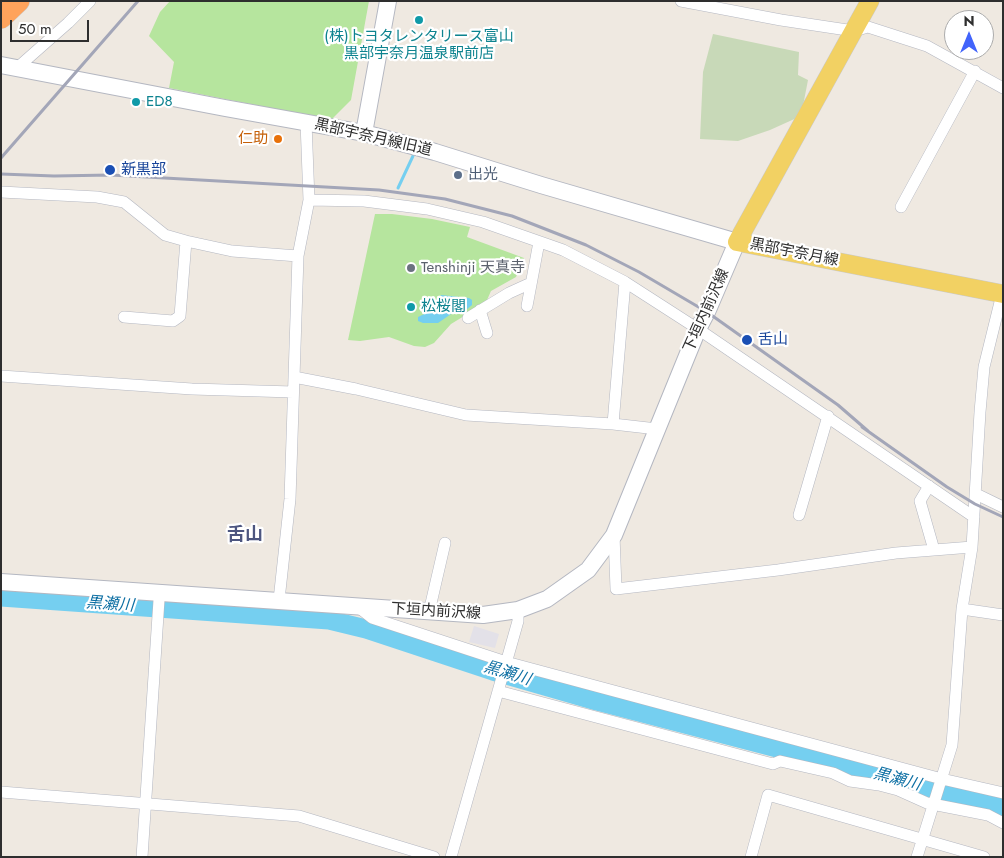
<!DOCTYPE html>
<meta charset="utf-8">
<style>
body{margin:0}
#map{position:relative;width:1004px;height:858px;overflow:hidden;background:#efe9e1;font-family:Jost,sans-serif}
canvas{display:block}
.frame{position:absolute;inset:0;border:2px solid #2e2e2e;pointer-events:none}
.north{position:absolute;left:944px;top:10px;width:50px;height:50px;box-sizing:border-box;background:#fff;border:1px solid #ababab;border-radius:50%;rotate:0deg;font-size:14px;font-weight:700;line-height:20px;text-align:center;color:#2e2e2e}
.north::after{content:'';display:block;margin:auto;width:18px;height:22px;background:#4264fb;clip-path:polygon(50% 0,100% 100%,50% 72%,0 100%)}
.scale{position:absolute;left:10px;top:20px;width:79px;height:22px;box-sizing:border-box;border:2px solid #2e2e2e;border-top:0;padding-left:6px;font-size:15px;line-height:18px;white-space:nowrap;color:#2e2e2e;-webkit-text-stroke:4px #fff;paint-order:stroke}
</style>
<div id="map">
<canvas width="1004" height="858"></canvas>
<div class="frame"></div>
<div class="north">N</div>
<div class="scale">50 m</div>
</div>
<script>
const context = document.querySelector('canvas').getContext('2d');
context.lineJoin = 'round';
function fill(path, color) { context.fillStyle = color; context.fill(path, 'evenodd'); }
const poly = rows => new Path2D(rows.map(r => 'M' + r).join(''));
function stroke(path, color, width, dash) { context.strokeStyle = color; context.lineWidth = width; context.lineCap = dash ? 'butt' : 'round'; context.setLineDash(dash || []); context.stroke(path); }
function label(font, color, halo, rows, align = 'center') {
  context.font = font + ' Jost,"Noto Sans JP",sans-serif'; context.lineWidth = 4.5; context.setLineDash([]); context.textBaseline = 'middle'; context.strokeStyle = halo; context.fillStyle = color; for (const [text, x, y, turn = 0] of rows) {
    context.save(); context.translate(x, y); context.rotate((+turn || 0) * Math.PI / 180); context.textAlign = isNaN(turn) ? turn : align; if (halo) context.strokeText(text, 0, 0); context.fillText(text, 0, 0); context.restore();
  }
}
const industrial = poly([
 [474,626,499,634,495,648,469,642]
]);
const green = poly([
 [170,1,369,1,351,100,331,120,169,88,174,62,149,36,160,12],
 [375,214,392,214,432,219,470,227,467,237,524,258,516,277,491,291,487,300,474,310,451,324,434,343,425,347,414,346,389,337,360,341,348,340]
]);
const cemetery = poly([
 [713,34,799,52,798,75,808,80,801,116,770,130,738,141,700,139,703,72]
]);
const water = poly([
 [441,295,469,298,472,300,472,305,466,310,454,312,438,323,423,323,418,321,418,317,433,310]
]);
const stream = poly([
 [398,188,413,156]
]);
const river = poly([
 [1,597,329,620,366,629,493,671,597,701,1003,807]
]);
const street = poly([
 [681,1,781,20,854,31,868,27,927,46,1003,88],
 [17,68,68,23,90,1],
 [1,192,97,197,124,202,165,235,186,241,232,251,298,256],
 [309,200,364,201,427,209,483,222,563,250,625,282,698,329,974,517],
 [901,207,975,71],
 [1002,294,984,367,980,412,972,547,962,609,1003,615],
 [527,306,539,242],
 [480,310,487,333],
 [124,317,173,321,180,316,186,241],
 [468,318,509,293,531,283],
 [1,376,192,389,293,392],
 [294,377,356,389,466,415,613,424,657,429],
 [613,424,625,282],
 [929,486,920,501,934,550],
 [976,494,1003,507],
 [799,515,828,416],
 [614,535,616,589,778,570,896,553,972,547],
 [279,600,290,499,298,256,309,200,306,122],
 [358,607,372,618,506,662,942,779,1003,793],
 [429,612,445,543],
 [498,691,773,764,780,761,833,773,850,781,879,785,898,790,927,803,988,815,1003,823],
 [1,792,299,816,434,857],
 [142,857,159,600],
 [451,857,518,621,518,610],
 [751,857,768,795,984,857],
 [917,857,952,745,962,609]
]);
const secondary = poly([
 [1,65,225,108,364,133,435,152,541,185,737,242,707,312,698,329,614,535,588,570,547,599,518,610,483,615,1,582],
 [364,133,388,1]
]);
const primary = poly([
 [870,1,737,242,1003,294]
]);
const highway = poly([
 [1,18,19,1]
]);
const rail = poly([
 [1,158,138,1],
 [1,174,54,176,111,175,379,190,445,199,512,216,586,245,639,272,707,312,838,405,868,431],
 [862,427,947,487,975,504,1003,517]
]);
const markers = [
 [419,20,5,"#0f9aa8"],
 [136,102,5,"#0f9aa8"],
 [278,139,5,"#e8710a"],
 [110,170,6,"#1a4fb4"],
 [458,175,5,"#5c6f8a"],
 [411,268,5,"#6b7280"],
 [411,307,5,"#0f9aa8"],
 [747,340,6,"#1a4fb4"]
];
const cultureNames = [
 ["(株)トヨタレンタリース富山",419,37,"center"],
 ["黒部宇奈月温泉駅前店",419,54,"center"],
 ["ED8",146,102],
 ["松桜閣",421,307]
];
const streetNames = [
 ["黒部宇奈月線旧道",373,138,13],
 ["黒部宇奈月線",794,253,11],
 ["下垣内前沢線",707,311,-66],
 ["下垣内前沢線",436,612,3]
];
const foodNames = [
 ["仁助",268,139]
];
const transitNames = [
 ["新黒部",121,170],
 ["舌山",758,340]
];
const serviceNames = [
 ["出光",468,175]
];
const worshipNames = [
 ["Tenshinji 天真寺",421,268]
];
const waterNames = [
 ["黒瀬川",110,605,4],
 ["黒瀬川",507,674,17],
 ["黒瀬川",897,780,15]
];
const quarterNames = [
 ["舌山",245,536]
];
fill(industrial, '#e3e1e8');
fill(green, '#b6e59e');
fill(cemetery, '#c8d9b8');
fill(water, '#75cff0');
stroke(stream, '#75cff0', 3);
stroke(river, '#75cff0', 19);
stroke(street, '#b4b7c1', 12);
stroke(secondary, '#b4b7c1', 18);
stroke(primary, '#c9c9c9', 19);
stroke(highway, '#c9c9c9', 22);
stroke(street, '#fff', 11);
stroke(secondary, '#fff', 16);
stroke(primary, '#f2d163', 18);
stroke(highway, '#ffa35c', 21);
stroke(rail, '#a3a6b8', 3);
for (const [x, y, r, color] of markers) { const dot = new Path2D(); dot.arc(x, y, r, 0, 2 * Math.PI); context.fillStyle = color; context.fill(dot); stroke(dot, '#fff', 2); }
label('15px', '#0d838f', '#fff', cultureNames, 'left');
label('15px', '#2e2e2e', '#fff', streetNames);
label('15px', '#c56008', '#fff', foodNames, 'right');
label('15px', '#164399', '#fff', transitNames, 'left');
label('15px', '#4e5e75', '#fff', serviceNames, 'left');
label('15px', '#5b616d', '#fff', worshipNames, 'left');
label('italic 16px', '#0d6fa3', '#fff', waterNames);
label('bold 18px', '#4d5680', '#fff', quarterNames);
</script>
